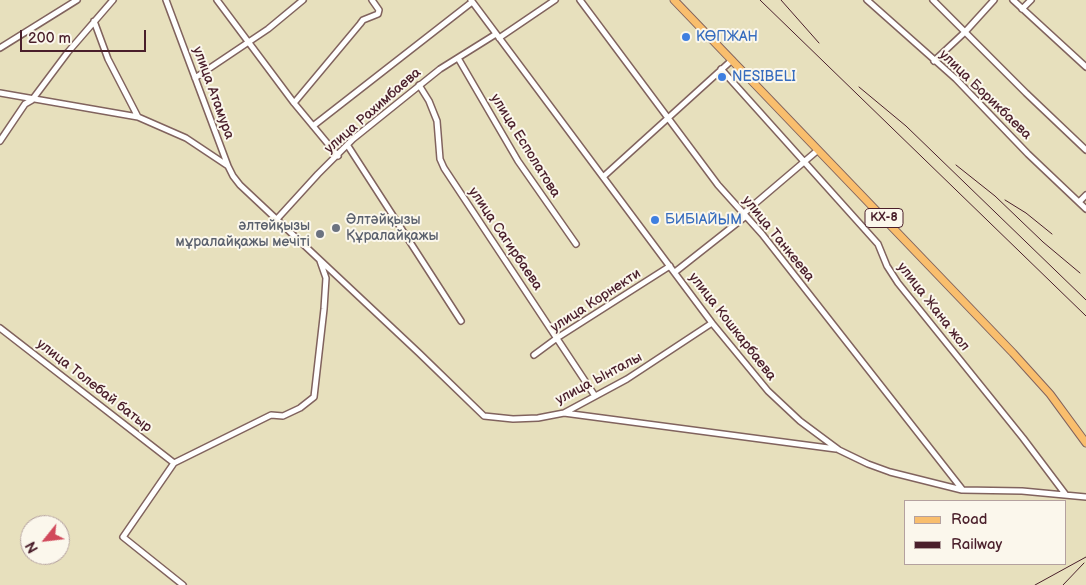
<!DOCTYPE html>
<meta charset="utf-8">
<style>
body{margin:0}
#map{position:relative;width:1086px;height:585px;overflow:hidden;background:#e7e0bd;font-family:"Balsamiq Sans",sans-serif}
canvas{display:block}
.legend{position:absolute;left:904px;top:500px;width:162px;height:65px;box-sizing:border-box;background:#fbf7ec;border:1px solid #b4a19f;margin:0;padding:6px 9px;list-style:none;font-size:15px;color:#4a1f2b}
.legend li{display:flex;align-items:center;gap:10px;height:25px}
.legend b{width:25px;border:1px solid #b4a19f}
.north{position:absolute;left:20px;top:515px;width:50px;height:50px;box-sizing:border-box;background:#fbf7ec;border:1px solid #b4a19f;border-radius:50%;rotate:241deg;font-size:14px;font-weight:700;line-height:20px;text-align:center;color:#4a1f2b}
.north::after{content:'';display:block;margin:auto;width:18px;height:22px;background:#d1495b;clip-path:polygon(50% 0,100% 100%,50% 72%,0 100%)}
.scale{position:absolute;left:20px;top:30px;width:126px;height:22px;box-sizing:border-box;border:2px solid #4a1f2b;border-top:0;padding-left:6px;font-size:15px;line-height:18px;white-space:nowrap;color:#4a1f2b;-webkit-text-stroke:4px #fbf7ec;paint-order:stroke}
</style>
<div id="map">
<canvas width="1086" height="585"></canvas>
<ul class="legend">
<li><b style="height:6px;background:#f9be6d"></b>Road</li>
<li><b style="height:6px;background:#4a1f2b"></b>Railway</li>
</ul>
<div class="north">N</div>
<div class="scale">200 m</div>
</div>
<script>
const context = document.querySelector('canvas').getContext('2d');
context.lineJoin = 'round';
const poly = rows => new Path2D(rows.map(r => 'M' + r).join(''));
function stroke(path, color, width, dash) { context.strokeStyle = color; context.lineWidth = width; context.lineCap = dash ? 'butt' : 'round'; context.setLineDash(dash || []); context.stroke(path); }
function label(font, color, halo, rows, align = 'center') {
  context.font = font + ' "Balsamiq Sans",sans-serif'; context.lineWidth = 4; context.setLineDash([]); context.textBaseline = 'middle'; context.strokeStyle = halo; context.fillStyle = color; for (const [text, x, y, turn = 0] of rows) {
    context.save(); context.translate(x, y); context.rotate((+turn || 0) * Math.PI / 180); context.textAlign = isNaN(turn) ? turn : align; if (halo) context.strokeText(text, 0, 0); context.fillText(text, 0, 0); context.restore();
  }
}
const minor = poly([
 [166,0,228,166],
 [217,0,294,103,338,156],
 [471,0,712,323,768,391,800,421,839,450,868,464,890,472,962,490,1022,491,1086,497],
 [580,0,718,185,762,234,962,489],
 [867,0,956,79,1028,154,1086,209],
 [933,0,1026,93,1086,150],
 [1013,0,1086,67],
 [1022,9,1031,0],
 [94,21,108,59,138,117],
 [499,38,555,0],
 [0,48,77,0],
 [458,58,518,161,576,244],
 [934,61,965,32,994,0],
 [721,69,878,244,887,266,898,283,1023,438,1066,495],
 [195,78,268,29,303,0],
 [419,85,429,101,437,121,440,159,444,168,595,396],
 [0,93,138,117,186,138,228,166,233,176,240,185,419,353,484,416,513,419,538,418,564,413,627,379,712,323],
 [294,103,360,24,363,20,378,14,379,10,372,0],
 [313,126,472,2],
 [0,141,25,104,32,100,68,52,113,0],
 [348,146,461,321],
 [603,177,732,60],
 [1079,202,1086,195],
 [744,213,818,150],
 [277,219,318,174,353,139,440,69,496,34],
 [675,272,746,216],
 [0,328,174,463],
 [534,355,557,338,670,266],
 [564,413,836,449],
 [183,585,123,537,174,463,271,415,283,416,300,408,314,397,324,309,326,278,320,261]
]);
const major = poly([
 [674,0,1013,353,1050,394,1086,443]
]);
const rail = poly([
 [760,0,1086,316],
 [781,0,819,43],
 [859,87,906,126,1086,300],
 [956,165,995,196,1043,242,1080,273],
 [1005,200,1026,213,1052,234],
 [1035,585,1086,557],
 [1063,585,1084,563]
]);
const markers = [
 [686,37,5,"#3f7fe0"],
 [722,77,5,"#3f7fe0"],
 [655,220,5,"#3f7fe0"],
 [336,228,5,"#6b7280"],
 [320,234,5,"#6b7280"]
];
const shields = [
 [884,218,38]
];
const shieldNames = [
 ["КХ-8",884,218]
];
const shopNames = [
 ["КӨПЖАН",696,37],
 ["NESIBELI",732,77],
 ["БИБІАЙЫМ",665,220]
];
const streetNames = [
 ["улица Атамура",213,93,70],
 ["улица Борикбаева",985,95,44],
 ["улица Рахимбаева",373,111,-41],
 ["улица Есполатова",525,146,58],
 ["улица Сагирбаева",505,239,56],
 ["улица Танкеева",778,239,51],
 ["улица Корнекти",596,301,-33],
 ["улица Жана жол",933,307,52],
 ["улица Кошкарбаева",732,327,52],
 ["улица Ынталы",599,379,-28],
 ["улица Толебай батыр",94,386,38]
];
const worshipNames = [
 ["Әлтәйқызы",346,220],
 ["Құралайқажы",346,236],
 ["әлтөйқызы",310,226,"right"],
 ["мұралайқажы мечіті",310,242,"right"]
];
stroke(minor, '#81635e', 8);
stroke(major, '#81635e', 9);
stroke(minor, '#fff', 5);
stroke(major, '#f9be6d', 7);
stroke(rail, '#4a1f2b', 1);
for (const [x, y, r, color] of markers) { const dot = new Path2D(); dot.arc(x, y, r, 0, 2 * Math.PI); context.fillStyle = color; context.fill(dot); stroke(dot, '#fbf7ec', 2); }
for (const [x, y, w] of shields) { const box = new Path2D(); box.roundRect(x - w / 2, y - 9.5, w, 19, 4); context.fillStyle = '#fbf7ec'; context.fill(box); stroke(box, '#4a1f2b', 1); }
label('bold 12px', '#4a1f2b', null, shieldNames);
label('14px', '#366cbe', '#fbf7ec', shopNames, 'left');
label('14px', '#4a1f2b', '#fbf7ec', streetNames);
label('14px', '#5b616d', '#fbf7ec', worshipNames, 'left');
</script>
